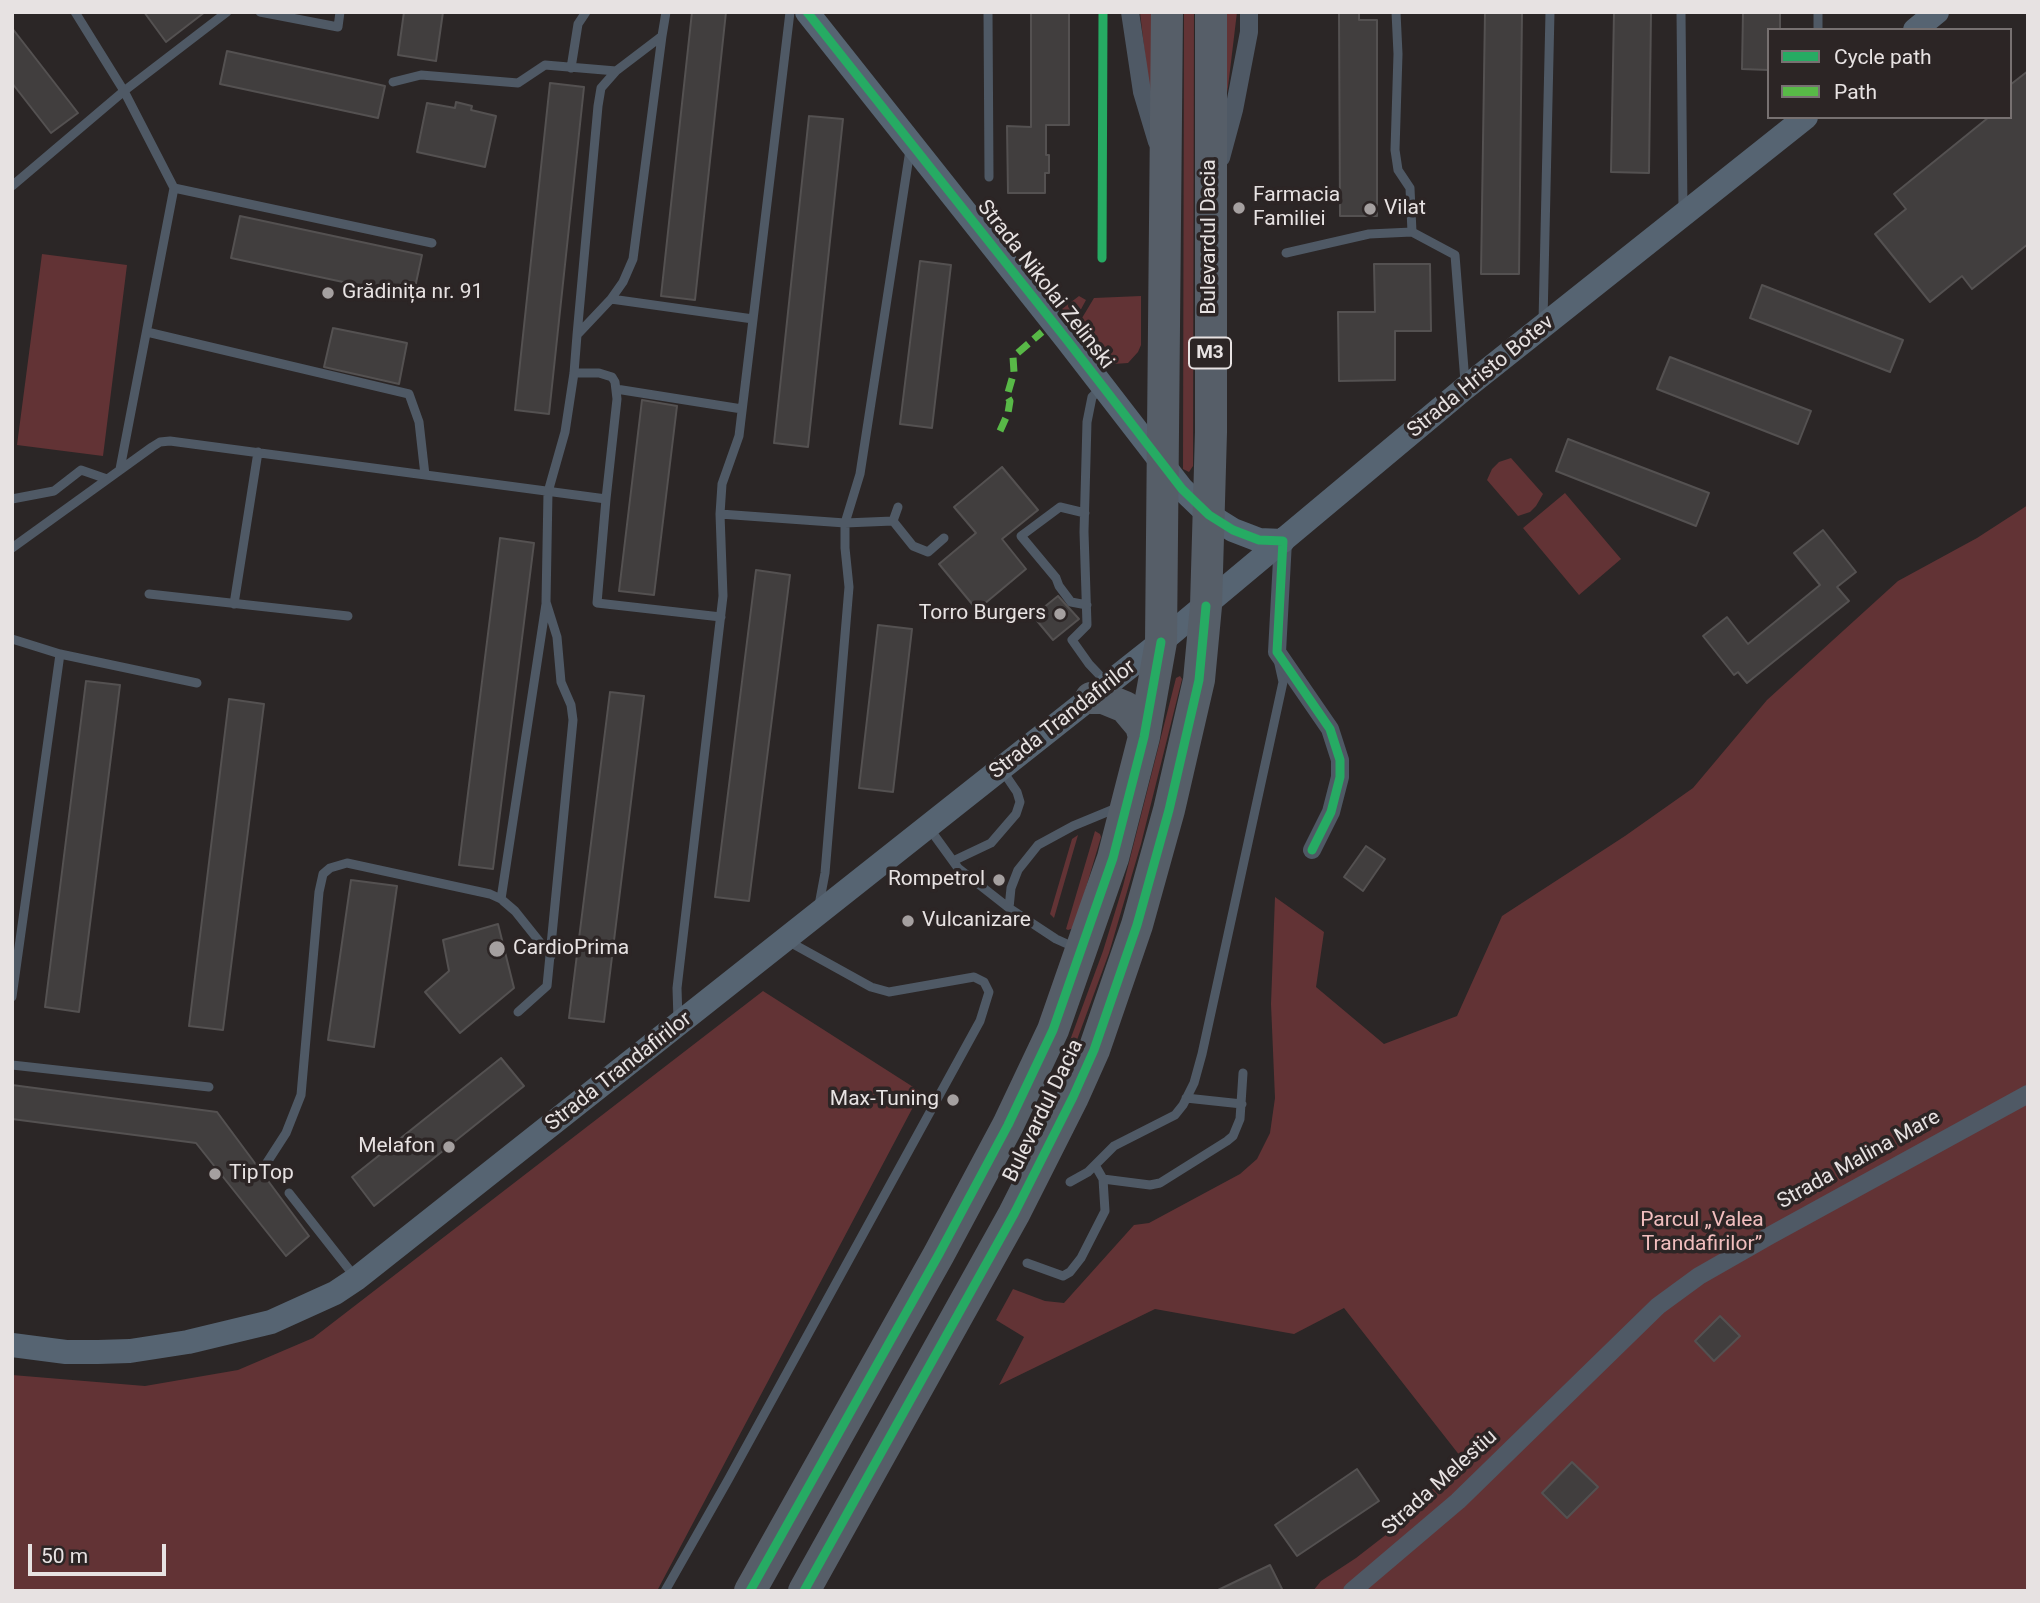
<!DOCTYPE html>
<meta charset="utf-8">
<style>
body{margin:0}
#map{position:relative;width:2040px;height:1603px;overflow:hidden;background:#2b2626;font-family:Roboto,sans-serif}
canvas{display:block}
.frame{position:absolute;inset:0;border:14px solid #e7e2e2;pointer-events:none}
.legend{position:absolute;left:1767px;top:28px;width:245px;height:91px;box-sizing:border-box;background:#2c2525;border:2px solid #777171;margin:0;padding:9px 12px;list-style:none;font-size:21px;color:#e7e2e2}
.legend li{display:flex;align-items:center;gap:14px;height:35px}
.legend b{width:35px;border:2px solid #777171}
.scale{position:absolute;left:28px;top:1544px;width:138px;height:32px;box-sizing:border-box;border:4px solid #e7e2e2;border-top:0;padding-left:9px;font-size:21px;line-height:24px;white-space:nowrap;color:#e7e2e2;-webkit-text-stroke:5px #2c2525;paint-order:stroke}
</style>
<div id="map">
<canvas width="2040" height="1603"></canvas>
<div class="frame"></div>
<ul class="legend">
<li><b style="height:9px;background:#26ab63"></b>Cycle path</li>
<li><b style="height:9px;background:#58b947"></b>Path</li>
</ul>
<div class="scale">50 m</div>
</div>
<script>
const context = document.querySelector('canvas').getContext('2d');
context.lineJoin = 'round';
function fill(path, color) { context.fillStyle = color; context.fill(path, 'evenodd'); }
const poly = rows => new Path2D(rows.map(r => 'M' + r).join(''));
function stroke(path, color, width, dash) { context.strokeStyle = color; context.lineWidth = width; context.lineCap = dash ? 'butt' : 'round'; context.setLineDash(dash || []); context.stroke(path); }
function label(font, color, halo, rows, align = 'center') {
  context.font = font + ' Roboto,sans-serif'; context.lineWidth = 7; context.setLineDash([]); context.textBaseline = 'middle'; context.strokeStyle = halo; context.fillStyle = color; for (const [text, x, y, turn = 0] of rows) {
    context.save(); context.translate(x, y); context.rotate((+turn || 0) * Math.PI / 180); context.textAlign = isNaN(turn) ? turn : align; if (halo) context.strokeText(text, 0, 0); context.fillText(text, 0, 0); context.restore();
  }
}
const green = poly([
 [1140,12,1154,12,1152,91,1149,90],
 [1184,12,1194,12,1193,466,1189,472,1183,469],
 [1224,12,1237,12,1228,87,1224,108],
 [42,254,127,265,103,456,17,445],
 [1079,296,1086,300,1073,324,1062,309],
 [1141,296,1141,345,1138,352,1128,363,1114,364,1104,362,1076,328,1094,298],
 [1511,458,1543,494,1536,506,1530,512,1518,516,1487,480,1492,469,1499,462],
 [1565,493,1621,559,1579,595,1523,528],
 [2028,505,2028,1591,1313,1591,1321,1581,1356,1558,1405,1520,1413,1504,1448,1477,1464,1461,1344,1308,1294,1334,1155,1309,999,1385,1024,1337,996,1320,1013,1289,1045,1301,1064,1303,1134,1225,1149,1223,1240,1174,1257,1159,1270,1133,1275,1098,1271,1004,1275,897,1324,932,1316,987,1384,1044,1457,1016,1502,916,1625,836,1693,788,1767,700,1898,581,1977,538],
 [1180,676,1182,679,1141,844,1109,953,1074,1048,1073,1042,1069,1043,1103,951,1123,886,1176,678],
 [1095,831,1100,834,1101,837,1074,928,1068,930,1066,929],
 [1078,835,1054,918,1050,914,1072,839],
 [763,991,921,1092,657,1591,12,1591,12,1375,145,1386,238,1370,313,1338]
]);
const building = poly([
 [144,12,205,12,166,42,144,12],
 [404,12,443,12,436,61,398,55,404,12],
 [692,12,726,12,695,300,661,296,692,12],
 [1031,12,1069,12,1069,125,1046,125,1046,155,1049,155,1049,173,1045,173,1045,193,1008,193,1007,126,1031,127,1031,12],
 [1339,12,1359,12,1359,20,1377,20,1377,216,1340,216,1339,12],
 [1485,12,1522,12,1519,274,1481,274,1485,12],
 [1614,12,1651,12,1649,173,1611,172,1614,12],
 [1743,12,1780,12,1780,30,1769,30,1769,70,1742,69,1743,12],
 [12,28,78,113,51,133,12,83,12,28],
 [227,51,385,86,378,118,220,84,227,51],
 [2028,71,2028,244,1972,289,1962,276,1930,302,1875,234,1906,209,1894,194,1989,117,2010,117,2010,85,2028,71],
 [550,83,584,87,549,414,515,410,550,83],
 [456,102,472,106,471,110,496,116,485,167,417,152,427,103,455,108,456,102],
 [809,116,843,119,808,447,774,443,809,116],
 [240,216,422,255,413,297,231,258,240,216],
 [920,261,951,265,932,428,900,424,920,261],
 [1374,264,1430,264,1431,331,1395,331,1395,380,1339,381,1338,312,1375,312,1374,264],
 [1762,285,1903,340,1890,372,1750,318,1762,285],
 [333,328,407,343,399,384,324,367,333,328],
 [1670,357,1811,411,1798,444,1657,389,1670,357],
 [642,400,677,406,654,595,619,591,642,400],
 [1568,439,1709,493,1696,526,1556,471,1568,439],
 [1002,467,1038,510,1002,539,1026,569,977,610,939,564,976,533,954,507,1002,467],
 [1823,530,1856,572,1837,587,1849,601,1747,683,1738,672,1734,675,1703,636,1727,617,1748,644,1820,585,1794,553,1823,530],
 [500,538,534,543,493,869,459,865,500,538],
 [756,570,790,575,749,901,715,897,756,570],
 [1058,596,1079,619,1053,640,1033,616,1058,596],
 [878,625,912,629,893,792,859,788,878,625],
 [86,681,120,685,79,1012,45,1007,86,681],
 [610,692,644,696,604,1022,569,1018,610,692],
 [229,699,264,704,223,1030,189,1026,229,699],
 [1366,846,1385,859,1363,891,1344,877,1366,846],
 [351,880,397,886,374,1047,328,1040,351,880],
 [498,924,514,988,460,1033,425,992,449,971,443,940,498,924],
 [501,1058,524,1086,374,1206,352,1177,501,1058],
 [12,1085,217,1112,309,1236,286,1256,196,1143,12,1119,12,1085],
 [1720,1316,1740,1336,1714,1361,1695,1341,1720,1316],
 [1572,1462,1598,1487,1567,1518,1542,1493,1572,1462],
 [1357,1469,1379,1501,1297,1556,1275,1525,1357,1469],
 [1270,1565,1283,1591,1216,1591,1270,1565]
]);
const lane = poly([
 [75,12,124,91,174,188,432,243],
 [260,12,338,27,340,12],
 [988,12,989,177],
 [1396,12,1398,54,1395,150,1398,170,1410,188,1412,232,1455,255,1465,382],
 [1681,12,1683,210],
 [1818,30,1818,12],
 [662,36,666,12],
 [571,68,578,24,586,12],
 [393,82,421,75,518,83,545,65,616,71],
 [12,186,124,91,227,12],
 [1286,253,1369,234,1412,232],
 [611,299,753,319],
 [1543,321,1550,12],
 [147,332,409,394,419,422,425,475],
 [574,373,599,373,612,377,615,382,617,399,606,499],
 [1101,388,1092,397,1087,422,1084,532,1087,625,1072,640,1089,664,1107,683],
 [616,389,742,409],
 [120,469,174,188],
 [12,499,54,491,81,470,107,479],
 [898,507,893,521,913,546,928,552,944,538],
 [1085,513,1060,507,1021,536,1056,578,1059,586,1071,602,1087,605],
 [720,514,845,523,893,521],
 [12,548,152,447,160,442,170,441,606,499,597,603,721,617],
 [149,594,348,616],
 [234,604,258,452],
 [12,639,60,654,197,683],
 [929,828,958,868,1009,908,1056,939,1076,948],
 [953,861,991,843,1016,814,1020,802,1017,792,1002,770],
 [501,899,546,604],
 [819,905,825,873,849,587,845,548,845,523,860,474,910,150],
 [1009,908,1011,888,1018,870,1038,845,1073,826,1119,807],
 [12,997,60,654],
 [518,1012,547,986,573,720,571,705,561,682,557,637,546,602,548,492,565,432,574,373,577,335,598,106,601,88,616,71,662,36,633,259,623,282,611,299,577,335],
 [678,1020,677,988,723,596,720,514,722,484,739,436,790,12],
 [12,1065,209,1087],
 [1186,1098,1242,1104],
 [266,1164,286,1133,301,1095,319,892,323,874,330,868,347,863,490,894,501,899,515,911,551,956],
 [1103,1179,1150,1185,1160,1183,1227,1141,1233,1136,1240,1119,1243,1073],
 [1070,1182,1088,1172,1114,1146,1175,1115,1183,1105,1194,1083,1202,1054,1283,682,1279,664],
 [289,1193,355,1277],
 [1027,1263,1063,1276,1070,1272,1081,1258,1105,1211,1103,1179,1095,1165],
 [665,1591,728,1480,980,1021,989,992,984,982,974,977,889,992,871,987,786,940]
]);
const street = poly([
 [1130,12,1142,92,1157,142],
 [1221,158,1234,110,1249,32,1249,12],
 [1283,541,1277,652,1330,729,1340,760,1340,777,1331,812,1312,850],
 [1352,1591,1458,1501,1658,1306,1699,1276,1769,1236,2028,1094]
]);
const secondary = poly([
 [807,12,1067,340,1182,489,1209,515,1233,530,1259,540,1283,541],
 [1915,30,1937,12],
 [12,1345,66,1352,98,1352,130,1351,188,1342,271,1322,335,1293,356,1279,1161,642,1465,388,1806,117]
]);
const highway = poly([
 [1091,698,1103,698,1125,707,1141,726,1144,737],
 [750,1591,939,1254,1008,1125,1053,1030,1113,858,1144,737,1161,642,1167,12],
 [804,1591,1014,1214,1073,1097,1094,1050,1137,925,1169,810,1199,680,1206,606,1211,432,1211,12]
]);
const quiet = poly([
 [1000,431,1008,413,1010,401,1007,396,1014,372,1013,357,1042,332]
]);
const cycleway = poly([
 [807,12,1067,340,1182,489,1209,515,1233,530,1259,540,1283,541,1277,652,1330,729,1340,760,1340,777,1331,812,1312,850],
 [1102,258,1103,12],
 [750,1591,939,1254,1008,1125,1053,1030,1113,858,1144,737,1161,642],
 [804,1591,1014,1214,1073,1097,1094,1050,1137,925,1169,810,1199,680,1206,606]
]);
const markers = [
 [1239,208,7,"#a5a0a0"],
 [1370,209,7,"#a5a0a0"],
 [328,293,7,"#a5a0a0"],
 [1060,614,7,"#a5a0a0"],
 [999,880,7,"#a5a0a0"],
 [908,921,7,"#a5a0a0"],
 [497,949,9,"#a5a0a0"],
 [953,1100,7,"#a5a0a0"],
 [449,1147,7,"#a5a0a0"],
 [215,1174,7,"#a5a0a0"]
];
const shields = [
 [1210,353,42]
];
const shieldNames = [
 ["M3",1210,353]
];
const poiNames = [
 ["Farmacia",1253,196],
 ["Familiei",1253,220],
 ["Vilat",1384,209],
 ["Grădinița nr. 91",342,293],
 ["Torro Burgers",1046,614,"right"],
 ["Rompetrol",985,880,"right"],
 ["Vulcanizare",922,921],
 ["CardioPrima",513,949],
 ["Max-Tuning",939,1100,"right"],
 ["Melafon",435,1147,"right"],
 ["TipTop",229,1174]
];
const streetNames = [
 ["Bulevardul Dacia",1210,237,-90],
 ["Strada Nikolai Zelinski",1045,285,52],
 ["Strada Hristo Botev",1481,377,-39],
 ["Strada Trandafirilor",1063,720,-38],
 ["Strada Trandafirilor",619,1072,-38],
 ["Bulevardul Dacia",1044,1111,-64],
 ["Strada Malina Mare",1859,1160,-29],
 ["Strada Melestiu",1440,1483,-42]
];
const parkNames = [
 ["Parcul „Valea",1702,1221],
 ["Trandafirilor”",1702,1245]
];
fill(green, '#623335');
fill(building, '#413e3e');
stroke(building, '#545151', 2);
stroke(lane, '#4f5965', 9);
stroke(street, '#4f5965', 18);
stroke(secondary, '#566472', 24);
stroke(highway, '#565e68', 32);
stroke(quiet, '#58b947', 7, [14, 7]);
stroke(cycleway, '#26ab63', 9);
for (const [x, y, r, color] of markers) { const dot = new Path2D(); dot.arc(x, y, r, 0, 2 * Math.PI); context.fillStyle = color; context.fill(dot); stroke(dot, '#2c2525', 2.5); }
for (const [x, y, w] of shields) { const box = new Path2D(); box.roundRect(x - w / 2, y - 15.5, w, 31, 5); context.fillStyle = '#2c2525'; context.fill(box); stroke(box, '#e7e2e2', 2); }
label('bold 19px', '#e7e2e2', null, shieldNames);
label('21px', '#e7e2e2', '#2c2525', poiNames, 'left');
label('21px', '#e7e2e2', '#2c2525', streetNames);
label('21px', '#f1bebe', '#2c2525', parkNames);
</script>
